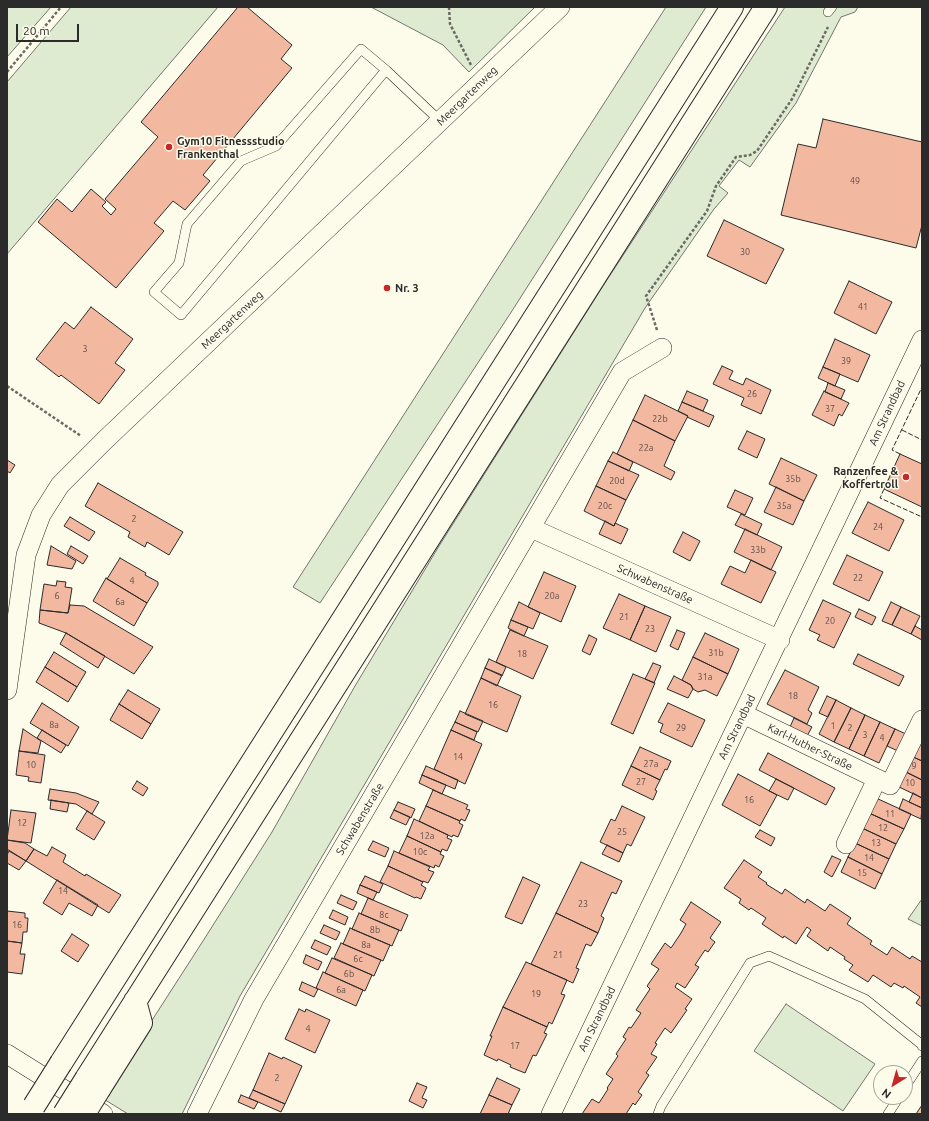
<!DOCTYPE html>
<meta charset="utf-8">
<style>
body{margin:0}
#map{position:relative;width:929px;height:1121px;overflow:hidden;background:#fdfbea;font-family:Ubuntu,sans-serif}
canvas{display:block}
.frame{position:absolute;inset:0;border:8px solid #2b2b2b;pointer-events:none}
.north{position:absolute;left:873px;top:1065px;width:40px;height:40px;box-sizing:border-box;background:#fdfbea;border:1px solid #a9a89e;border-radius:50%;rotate:217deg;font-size:11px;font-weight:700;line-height:16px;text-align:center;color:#2b2b2b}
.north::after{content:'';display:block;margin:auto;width:14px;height:18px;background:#c62828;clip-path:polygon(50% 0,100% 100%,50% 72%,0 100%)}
.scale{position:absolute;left:16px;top:24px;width:63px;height:18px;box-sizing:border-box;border:2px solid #2b2b2b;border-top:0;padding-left:5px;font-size:12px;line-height:14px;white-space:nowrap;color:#2b2b2b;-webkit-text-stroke:3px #fdfbea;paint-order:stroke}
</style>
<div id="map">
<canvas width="929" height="1121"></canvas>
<div class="frame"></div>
<div class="north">N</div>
<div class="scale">20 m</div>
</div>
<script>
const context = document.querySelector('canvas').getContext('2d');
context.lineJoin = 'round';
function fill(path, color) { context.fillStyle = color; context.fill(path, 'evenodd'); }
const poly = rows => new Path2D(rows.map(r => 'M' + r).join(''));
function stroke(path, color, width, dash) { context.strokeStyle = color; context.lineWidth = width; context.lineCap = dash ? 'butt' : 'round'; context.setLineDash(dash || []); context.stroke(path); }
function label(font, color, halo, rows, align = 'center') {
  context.font = font + ' Ubuntu,sans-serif'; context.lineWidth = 3; context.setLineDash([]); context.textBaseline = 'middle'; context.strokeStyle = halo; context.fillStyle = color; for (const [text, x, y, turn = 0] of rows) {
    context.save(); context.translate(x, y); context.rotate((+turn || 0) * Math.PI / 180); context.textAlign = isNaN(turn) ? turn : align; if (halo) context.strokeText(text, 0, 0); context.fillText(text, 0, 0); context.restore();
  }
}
const green = poly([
 [7,7,51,7,7,57,7,7],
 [71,7,218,7,7,254,7,82,71,7],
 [371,7,535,7,469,72,443,45,371,7],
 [666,7,706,7,510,314,320,603,293,587,666,7],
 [785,7,858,7,855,12,841,17,796,103,750,167,739,160,719,186,728,193,714,209,645,308,240,996,182,1114,128,1114,102,1098,203,941,272,832,355,686,439,546,603,286,785,7],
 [922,899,922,926,908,919,922,899],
 [786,1004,875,1064,843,1111,754,1051,786,1004]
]);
const building = poly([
 [238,7,247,7,292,45,281,59,292,68,203,175,210,181,185,210,173,201,154,223,164,231,116,288,38,222,57,199,72,212,91,189,106,202,102,206,111,215,116,209,105,199,158,137,141,122,238,7],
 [823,119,922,142,922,225,916,248,781,215,798,144,816,148,823,119],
 [724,220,784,249,766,284,707,256,724,220],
 [849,281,892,302,876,334,834,313,849,281],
 [91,307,133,339,115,363,125,370,99,404,61,375,59,377,36,359,65,322,74,329,91,307],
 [835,339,870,355,858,382,823,367,835,339],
 [722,366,733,371,729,379,743,385,746,378,771,390,761,414,741,405,744,398,713,384,722,366],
 [823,367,840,374,835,386,818,378,823,367],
 [828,383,845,390,841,399,825,392,828,383],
 [687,391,708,400,703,411,682,402,687,391],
 [824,391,849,403,842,416,839,414,834,426,812,415,824,391],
 [645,395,688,416,675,441,633,420,645,395],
 [682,402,714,416,709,427,687,417,688,416,678,411,682,402],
 [633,420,675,441,664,466,675,472,671,480,617,454,633,420],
 [747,431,765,439,757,458,738,449,747,431],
 [613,452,633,462,629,471,608,461,613,452],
 [900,454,922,464,922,507,884,489,900,454],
 [781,458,817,475,804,501,769,484,781,458],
 [7,460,15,465,10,473,7,471,7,460],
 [608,461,639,475,626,500,596,486,608,461],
 [98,483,183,532,169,555,147,542,145,547,128,537,130,532,85,506,98,483],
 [596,486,626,500,614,526,584,511,596,486],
 [776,487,804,501,793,525,764,512,776,487],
 [735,490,753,498,745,515,727,507,735,490],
 [868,502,904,520,889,551,852,533,868,502],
 [741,514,762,524,757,535,735,525,741,514],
 [70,517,95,532,89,541,64,526,70,517],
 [605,521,614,526,615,523,628,529,621,544,599,534,605,521],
 [745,529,782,547,771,570,734,552,745,529],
 [683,532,700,541,690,561,673,552,683,532],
 [51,546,76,561,72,569,47,565,51,546],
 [71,546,88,556,83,564,67,554,71,546],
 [847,555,883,572,869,601,833,584,847,555],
 [120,558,146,573,145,575,158,582,158,585,147,603,107,579,120,558],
 [751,560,776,572,761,603,721,584,730,566,745,573,751,560],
 [544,572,576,586,561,622,528,607,544,572],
 [106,578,147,603,134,626,93,601,106,578],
 [57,581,66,582,65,587,72,588,68,613,40,610,44,584,56,586,57,581],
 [619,594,645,606,630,640,603,628,619,594],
 [823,600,851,613,834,648,817,640,820,635,809,630,823,600],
 [519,602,540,613,533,629,511,620,519,602],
 [891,602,901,607,892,625,882,621,891,602],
 [70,605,84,606,153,647,134,674,66,633,39,623,40,610,68,613,70,605],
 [645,606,671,617,656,652,630,640,645,606],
 [901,607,920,616,911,634,892,625,901,607],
 [859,609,876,617,872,625,855,617,859,609],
 [511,620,528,627,524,636,508,628,511,620],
 [915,626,922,630,922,640,911,634,915,626],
 [510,630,548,646,533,679,496,662,510,630],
 [677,630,685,633,678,650,670,646,677,630],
 [66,633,105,656,98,668,60,644,66,633],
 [705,633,739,649,728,674,693,657,705,633],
 [589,635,597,639,590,655,582,651,589,635],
 [54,652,86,672,77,687,45,667,54,652],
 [858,654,904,676,899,686,853,664,858,654],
 [693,657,728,674,717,696,705,690,698,692,693,689,691,685,682,680,693,657],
 [489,659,506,667,502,676,485,668,489,659],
 [653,663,661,666,654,683,645,679,653,663],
 [45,667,77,687,68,702,36,682,45,667],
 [485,668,502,675,497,686,481,678,485,668],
 [785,670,819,687,808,710,812,713,807,724,767,704,785,670],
 [633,674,655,683,633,734,611,724,633,674],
 [674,676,691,685,693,689,688,698,667,689,674,676],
 [481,678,521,696,507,732,465,714,481,678],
 [128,690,160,709,151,724,119,704,128,690],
 [827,696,836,700,828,717,819,713,827,696],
 [836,700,851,708,834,742,819,734,836,700],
 [42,703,79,727,68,746,30,723,42,703],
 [668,703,705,720,692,747,660,732,663,724,658,722,668,703],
 [119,704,151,724,142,739,110,720,119,704],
 [851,708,865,715,849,749,834,742,851,708],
 [460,711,483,721,478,732,455,722,460,711],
 [865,715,880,722,864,756,849,749,865,715],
 [794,718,812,727,807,736,790,727,794,718],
 [455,722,477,732,474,740,451,730,455,722],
 [880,722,895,729,879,763,864,756,880,722],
 [23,729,41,741,38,753,19,751,23,729],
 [895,729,906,734,898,751,887,746,895,729],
 [42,730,66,745,61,753,37,738,42,730],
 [451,730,482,744,465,784,434,769,451,730],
 [919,741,922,743,922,761,911,756,919,741],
 [640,747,671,761,667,770,665,769,660,780,631,766,640,747],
 [19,751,45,755,41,783,28,781,29,777,16,775,19,751],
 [768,753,835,788,826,805,759,770,768,753],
 [911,756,922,761,922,780,904,771,911,756],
 [426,766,458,780,455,789,422,775,426,766],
 [631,766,660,780,655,790,657,791,653,800,622,785,631,766],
 [904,771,922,780,922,798,897,786,904,771],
 [738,774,777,795,760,826,722,805,738,774],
 [422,775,446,785,442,794,419,783,422,775],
 [776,779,794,788,788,800,769,791,776,779],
 [137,781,148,788,143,796,132,789,137,781],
 [50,789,76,793,99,802,92,814,76,804,48,800,50,789],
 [433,790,468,805,466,809,470,810,465,821,461,819,460,821,426,806,433,790],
 [913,793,922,798,922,808,909,802,913,793],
 [876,798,911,814,904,829,869,813,876,798],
 [903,799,922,808,921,819,899,809,903,799],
 [51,800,69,803,67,812,50,809,51,800],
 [398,802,415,809,411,818,394,810,398,802],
 [426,806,460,821,459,823,463,825,458,837,453,835,452,837,419,821,426,806],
 [622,806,645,817,631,846,627,844,623,853,600,842,611,819,615,821,622,806],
 [11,810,36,813,31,843,7,840,11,810],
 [394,810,410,817,406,825,390,818,394,810],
 [87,811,105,822,94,840,76,829,87,811],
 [869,813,904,829,896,844,862,828,869,813],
 [414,819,448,835,447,838,452,840,447,851,442,849,441,852,407,836,414,819],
 [862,828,896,844,889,859,855,843,862,828],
 [760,830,775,838,771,846,755,837,760,830],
 [407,836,441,852,440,854,444,856,439,867,435,865,434,868,399,853,407,836],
 [7,840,25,843,34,849,26,861,7,849,7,840],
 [373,841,389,848,385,857,368,850,373,841],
 [855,843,889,859,882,874,848,857,855,843],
 [607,845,623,853,619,862,602,854,607,845],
 [52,847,66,855,63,862,85,876,86,874,121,895,109,913,26,861,34,849,47,856,52,847],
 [9,851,26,861,19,870,7,863,7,855,9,851],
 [394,851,430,867,428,870,434,872,428,883,423,881,423,882,388,866,394,851],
 [832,856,841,860,832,877,824,872,832,856],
 [848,857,882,874,875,889,841,872,848,857],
 [744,860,762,872,758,877,767,883,766,884,782,894,785,889,805,903,807,899,825,911,830,904,851,918,847,924,872,941,870,944,887,955,892,947,910,959,912,956,922,962,922,1007,916,1003,920,997,904,986,903,988,894,983,891,987,873,975,868,982,849,970,853,965,844,959,845,957,830,947,828,951,807,936,811,930,807,927,796,944,784,936,783,938,762,924,766,918,751,908,749,910,739,903,741,899,724,888,744,860],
 [581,862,622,881,616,894,612,892,601,916,604,918,598,933,556,913,581,862],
 [388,866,423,882,421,885,426,888,421,899,416,897,415,898,380,882,388,866],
 [365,876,383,884,379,893,360,885,365,876],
 [523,877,540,885,522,924,505,917,523,877],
 [57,880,98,905,92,916,69,903,62,915,43,903,57,880],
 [360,885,377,892,373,900,357,893,360,885],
 [341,895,357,902,353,910,337,903,341,895],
 [368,898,408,915,401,931,361,914,368,898],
 [691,902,721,922,710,938,715,942,708,952,705,950,695,965,699,967,685,988,677,983,675,987,692,999,685,1009,687,1010,671,1033,665,1028,655,1043,657,1044,651,1054,657,1057,646,1073,649,1075,638,1092,642,1095,635,1105,633,1103,626,1114,582,1114,592,1099,599,1103,608,1089,607,1088,613,1079,606,1074,618,1056,616,1054,626,1039,623,1037,629,1027,631,1028,641,1013,636,1010,650,989,647,986,659,969,651,964,665,943,671,948,681,933,686,924,680,920,691,902],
 [333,910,348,917,345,925,329,918,333,910],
 [7,911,25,913,25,918,28,918,27,932,23,932,22,943,7,941,7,911],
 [359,913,399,930,392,946,352,929,359,913],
 [556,913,598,933,591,946,586,944,576,968,579,969,573,983,531,964,556,913],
 [324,925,340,932,336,940,320,933,324,925],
 [350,928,390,945,383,961,343,944,350,928],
 [72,934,89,945,78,962,61,951,72,934],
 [315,940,331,947,327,955,311,948,315,940],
 [7,941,22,943,20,954,25,954,22,974,7,972,7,941],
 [341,943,381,960,374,976,334,958,341,943],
 [306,955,322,962,318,970,303,963,306,955],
 [332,958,372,975,365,991,325,973,332,958],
 [526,962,567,980,561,994,565,995,552,1024,549,1022,547,1027,503,1007,526,962],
 [323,972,363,990,356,1006,316,988,323,972],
 [302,982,318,989,314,997,299,990,302,982],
 [503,1007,547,1027,544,1033,547,1034,536,1056,533,1055,525,1073,510,1067,511,1065,498,1059,497,1061,484,1055,492,1036,490,1036,503,1007],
 [299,1009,305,1012,306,1009,330,1020,315,1053,285,1039,299,1009],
 [269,1053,282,1059,283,1057,302,1066,285,1104,253,1090,269,1053],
 [497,1078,520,1089,512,1105,489,1095,497,1078],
 [417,1083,427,1087,422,1098,427,1100,423,1108,409,1101,417,1083],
 [253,1090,285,1104,281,1112,249,1098,253,1090],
 [241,1095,258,1102,254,1109,238,1102,241,1095],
 [489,1095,512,1105,508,1114,480,1114,489,1095],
 [922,1105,922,1114,916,1114,922,1105]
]);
const path = poly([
 [449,7,450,24,471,65],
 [7,72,61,7],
 [657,330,646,296,707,211,716,186,736,157,750,155,757,151,792,99,828,27],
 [7,386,81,436]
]);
const service = poly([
 [828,12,832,7],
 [386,70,361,49,276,146,241,161,187,224,179,263,154,292,181,315,386,70,440,121],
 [905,1087,922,1061],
 [658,1114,661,1106,750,963,769,956,865,999,921,1044,922,1046],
 [888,1114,899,1097]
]);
const minor = poly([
 [531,528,780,640],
 [7,690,26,555,41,515,60,485,104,441,560,7],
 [743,714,890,785,922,720],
 [846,844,877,779],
 [7,1054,103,1114],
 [197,1114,254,999,622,372,662,348],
 [551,1114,922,340]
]);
const trunk = poly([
 [61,1063,732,7],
 [86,1079,766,7],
 [100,1088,141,1023,135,1001]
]);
const trunkBridge = poly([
 [34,1106,61,1063],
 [64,1114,86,1079],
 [84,1114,100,1088]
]);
const fence = poly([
 [902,430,922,440],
 [900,454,892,450,922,387],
 [884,489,880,498,922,517]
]);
const markers = [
 [169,147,4,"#c62828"],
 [387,288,4,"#c62828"],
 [906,477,4,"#c62828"]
];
const numberNames = [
 ["49",855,181],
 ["30",745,252],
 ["41",863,307],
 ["3",85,349],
 ["39",846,361],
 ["26",752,394],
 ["37",830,409],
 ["22b",660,419],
 ["22a",646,448],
 ["35b",793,479],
 ["20d",617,481],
 ["20c",605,506],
 ["35a",784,506],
 ["2",134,519],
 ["24",878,527],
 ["33b",758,550],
 ["22",858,578],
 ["4",132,581],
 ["6",57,596],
 ["20a",552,596],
 ["6a",120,602],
 ["21",624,617],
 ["20",830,621],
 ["23",650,629],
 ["31b",716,653],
 ["18",522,654],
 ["31a",705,677],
 ["18",793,696],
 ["16",493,705],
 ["8a",54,725],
 ["1",833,726],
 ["29",681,728],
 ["2",850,728],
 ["3",865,735],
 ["4",882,738],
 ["14",458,757],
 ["27a",651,764],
 ["10",31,765],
 ["9",914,766],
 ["27",641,782],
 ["10",910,783],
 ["16",749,800],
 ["11",890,814],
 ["12",22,823],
 ["12",883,828],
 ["25",622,832],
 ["12a",427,836],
 ["13",876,843],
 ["10c",420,852],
 ["14",869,858],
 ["15",862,873],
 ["14",63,891],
 ["23",583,904],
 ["8c",384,915],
 ["16",17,925],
 ["8b",375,930],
 ["8a",366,945],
 ["21",558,955],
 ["6c",358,959],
 ["6b",349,974],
 ["6a",341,990],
 ["19",536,994],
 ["4",308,1029],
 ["17",515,1046],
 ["2",277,1078]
];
const streetNames = [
 ["Meergartenweg",467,96,-44],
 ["Meergartenweg",232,320,-43],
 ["Am Strandbad",887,413,-65],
 ["Schwabenstraße",655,584,24],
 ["Am Strandbad",737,727,-64],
 ["Karl-Huther-Straße",810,747,26],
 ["Schwabenstraße",360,819,-59],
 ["Am Strandbad",597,1019,-64]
];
const poiNames = [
 ["Gym10 Fitnessstudio",177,141],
 ["Frankenthal",177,154],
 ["Nr. 3",395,288],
 ["Ranzenfee &",898,471,"right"],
 ["Koffertroll",898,484,"right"]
];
fill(green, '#deebd1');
stroke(green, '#74746e', 1);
fill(building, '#f2b8a0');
stroke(building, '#2b2b2b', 1);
stroke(service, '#2b2b2b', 10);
stroke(minor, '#2b2b2b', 20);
stroke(trunk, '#2b2b2b', 24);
stroke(path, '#6a6964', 2.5, [3, 2]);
stroke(service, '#fdfbea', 9);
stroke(minor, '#fdfbea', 19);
stroke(trunk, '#fdfbea', 22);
stroke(trunkBridge, '#2b2b2b', 24, []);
stroke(trunkBridge, '#fdfbea', 22);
stroke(fence, '#2b2b2b', 1, [5, 2]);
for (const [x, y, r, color] of markers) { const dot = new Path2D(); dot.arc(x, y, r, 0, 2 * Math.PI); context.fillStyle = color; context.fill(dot); stroke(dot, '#fdfbea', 1.5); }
label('9px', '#5d4e48', null, numberNames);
label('11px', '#2b2b2b', '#fdfbea', streetNames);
label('bold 11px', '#2b2b2b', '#fdfbea', poiNames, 'left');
</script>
